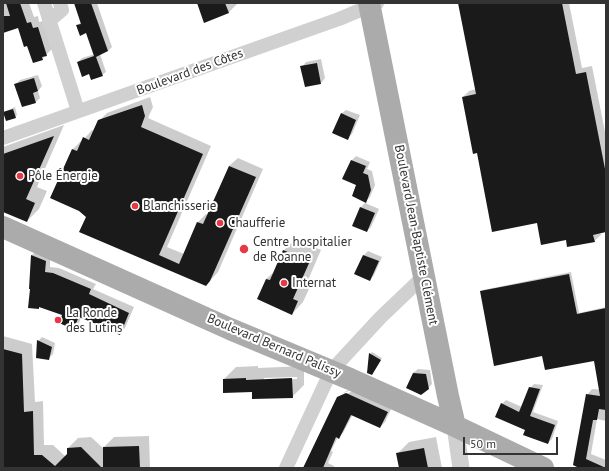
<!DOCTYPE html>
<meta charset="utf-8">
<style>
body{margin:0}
#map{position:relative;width:609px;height:471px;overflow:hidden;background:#fff;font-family:"PT Sans",sans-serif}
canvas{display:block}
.frame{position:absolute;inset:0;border:4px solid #333;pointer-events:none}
.scale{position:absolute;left:463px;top:437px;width:95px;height:18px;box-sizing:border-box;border:2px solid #333;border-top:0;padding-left:5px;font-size:12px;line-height:14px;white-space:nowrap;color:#333;-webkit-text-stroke:3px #fff;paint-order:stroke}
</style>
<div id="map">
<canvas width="609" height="471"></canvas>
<div class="frame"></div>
<div class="scale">50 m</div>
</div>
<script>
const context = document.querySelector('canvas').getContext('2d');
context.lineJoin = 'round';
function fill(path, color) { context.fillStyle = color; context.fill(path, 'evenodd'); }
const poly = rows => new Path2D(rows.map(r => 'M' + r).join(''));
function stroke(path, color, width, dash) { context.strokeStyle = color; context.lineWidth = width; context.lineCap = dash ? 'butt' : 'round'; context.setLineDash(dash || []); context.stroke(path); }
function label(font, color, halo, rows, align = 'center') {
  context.font = font + ' "PT Sans",sans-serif'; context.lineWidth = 4; context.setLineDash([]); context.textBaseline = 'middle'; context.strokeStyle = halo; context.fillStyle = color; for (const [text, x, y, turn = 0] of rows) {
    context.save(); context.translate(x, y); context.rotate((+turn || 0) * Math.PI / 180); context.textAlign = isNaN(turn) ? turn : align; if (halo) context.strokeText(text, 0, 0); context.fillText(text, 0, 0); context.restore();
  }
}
const shadow = poly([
 [3,3,29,3,34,17,38,16,39,22,44,21,53,48,42,59,28,44,19,26,3,32],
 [75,3,97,3,112,47,108,51,100,54,106,72,102,75,90,73,78,62,82,58,95,54,87,32,77,26,81,22],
 [198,3,238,3,228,13],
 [459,3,569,3,582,68,592,66,606,137,606,231,600,232,601,235,594,241,566,239,538,222,478,152,463,97,469,91,476,89],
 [321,59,325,78,321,83,306,86,302,67,306,62],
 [38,75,42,86,38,91,40,98,36,102,22,106,16,84,20,80],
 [150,97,153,107,148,118,211,146,167,247,184,254,198,222,206,214,208,215,229,166,238,158,263,169,218,272,206,285,88,216,80,210,52,198,73,149,81,141,82,141,92,130,94,131,99,121,107,113],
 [15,107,17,115,15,117,4,112],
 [346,110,360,115,352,134,348,138,341,114],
 [64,125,37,187,47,191,39,209,27,221,3,210,3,147],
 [356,156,370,162,367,169,372,171,375,185,370,197,366,201,358,184,352,160],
 [365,203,379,209,371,227,367,231,353,225,361,207],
 [296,239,321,250,305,287,309,289,303,302,292,314,266,279,275,271,284,250],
 [37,250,50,256,50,267,59,268,96,284,93,289,134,307,125,328,119,334,111,330,109,332,102,326,81,317,79,323,73,328,63,315,40,306,39,308,31,288,30,288,32,255],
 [368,251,382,257,374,275,370,280,364,255],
 [571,272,579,313,606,307,606,380,594,360,543,355,481,292,483,290],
 [3,336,32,344,35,402,43,401,44,445,53,445,66,457,68,454,68,448,78,438,91,437,104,449,104,447,114,437,149,436,150,468,3,468],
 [42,337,55,343,53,354,48,359,38,341],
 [372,352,382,358,372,374,368,372,370,354],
 [258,366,258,368,304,366,304,385,292,397,253,391,224,379,236,367],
 [297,377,297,379,264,380,264,378],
 [418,369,430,370,432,384,428,388,413,373],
 [534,384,543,385,533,412,558,421,552,439,548,443,526,430,502,404,506,400,522,407,530,388],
 [352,388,392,407,385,422,380,427,353,414,343,433,338,437,331,451,333,452,328,463,334,466,333,468,306,468,338,397,351,392,351,390,341,394],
 [592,389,606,390,606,421,597,419,591,454,606,460,605,468,581,468,587,395],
 [436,437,442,468,400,468,397,454,409,442]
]);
const building = poly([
 [6,3,20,3,27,23,31,22,33,28,38,27,47,56,42,57,43,60,33,63,27,46,24,47,18,28,3,33,3,16,10,16],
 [74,3,91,3,108,51,96,57,103,76,91,80,89,74,82,77,77,62,94,56,86,33,80,36,76,25,81,24],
 [197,3,225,3,229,13,204,23],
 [458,3,562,3,576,74,586,72,606,174,606,232,593,235,595,242,567,247,566,240,541,245,537,223,492,232,477,153,473,154,462,97,476,94],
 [317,63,321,84,305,87,300,66],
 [34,78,38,91,33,93,36,103,22,107,14,84],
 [142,105,145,116,141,127,203,154,159,255,179,264,197,222,203,224,229,166,256,177,210,281,206,286,79,232,86,217,79,211,50,198,72,149,77,151,83,137,89,140,98,120],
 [13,109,16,118,6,121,3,112],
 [341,113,356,120,348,140,332,133],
 [54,136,26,199,35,203,27,222,3,212,3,154],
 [351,160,366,166,363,173,368,175,371,190,366,203,352,196,356,185,342,179],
 [360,207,375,213,367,232,352,226],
 [283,250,310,261,293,299,298,301,292,315,257,299,266,279,270,280],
 [31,255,46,261,45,272,53,273,91,289,89,294,129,313,120,335,110,331,109,333,100,329,101,326,79,317,73,329,59,323,62,315,39,307,39,309,28,308,30,289,29,289],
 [363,255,379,261,370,281,354,274],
 [569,274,577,314,606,308,606,410,599,409,597,420,593,420,586,459,606,468,579,468,573,465,586,394,600,396,594,361,545,370,542,356,494,366,480,291],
 [37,340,52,347,49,360,36,358],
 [3,349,22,354,24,412,33,411,34,455,42,455,55,466,67,454,67,448,81,447,102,468,3,468],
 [369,353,381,360,372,375,367,373],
 [413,373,426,374,429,389,421,395,406,388],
 [246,378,246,380,292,378,293,398,252,399,252,392,223,393,223,379],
 [529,387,540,389,530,416,555,425,548,444,523,435,525,430,495,417,501,403,519,412],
 [346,393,388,412,380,428,351,415,339,439,336,437,323,468,303,468,337,397],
 [139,446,140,468,103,468,103,447],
 [424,448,428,468,399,468,396,453]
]);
const minor = poly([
 [44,3,78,111],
 [49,21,62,10,60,3],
 [3,138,339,19,377,3],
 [286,468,331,371,380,318,425,275]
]);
const tertiary = poly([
 [455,426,461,468]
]);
const primary = poly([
 [369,3,448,396,455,426],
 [3,227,230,329,350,379,455,426,543,468]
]);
const markers = [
 [20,176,4,"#e63946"],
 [135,206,4,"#e63946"],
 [220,223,4,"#e63946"],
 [244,249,5,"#e63946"],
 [284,283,4,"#e63946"],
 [58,320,4,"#e63946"]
];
const streetNames = [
 ["Boulevard des Côtes",190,72,-20],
 ["Boulevard Jean-Baptiste Clément",416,235,79],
 ["Boulevard Bernard Palissy",274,346,23]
];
const poiNames = [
 ["Pôle Énergie",28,176],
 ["Blanchisserie",143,206],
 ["Chaufferie",228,223],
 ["Centre hospitalier",253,242],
 ["de Roanne",253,257],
 ["Internat",292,283],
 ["La Ronde",66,313],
 ["des Lutins",66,328]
];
fill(shadow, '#0003');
fill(building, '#1a1a1a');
stroke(minor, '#d0d0d0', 14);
stroke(tertiary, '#d0d0d0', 17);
stroke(primary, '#ababab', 22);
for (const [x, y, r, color] of markers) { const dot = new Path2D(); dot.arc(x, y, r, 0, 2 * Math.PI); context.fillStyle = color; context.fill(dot); stroke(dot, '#fff', 1.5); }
label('13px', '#333', '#fff', streetNames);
label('13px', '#333', '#fff', poiNames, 'left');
</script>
